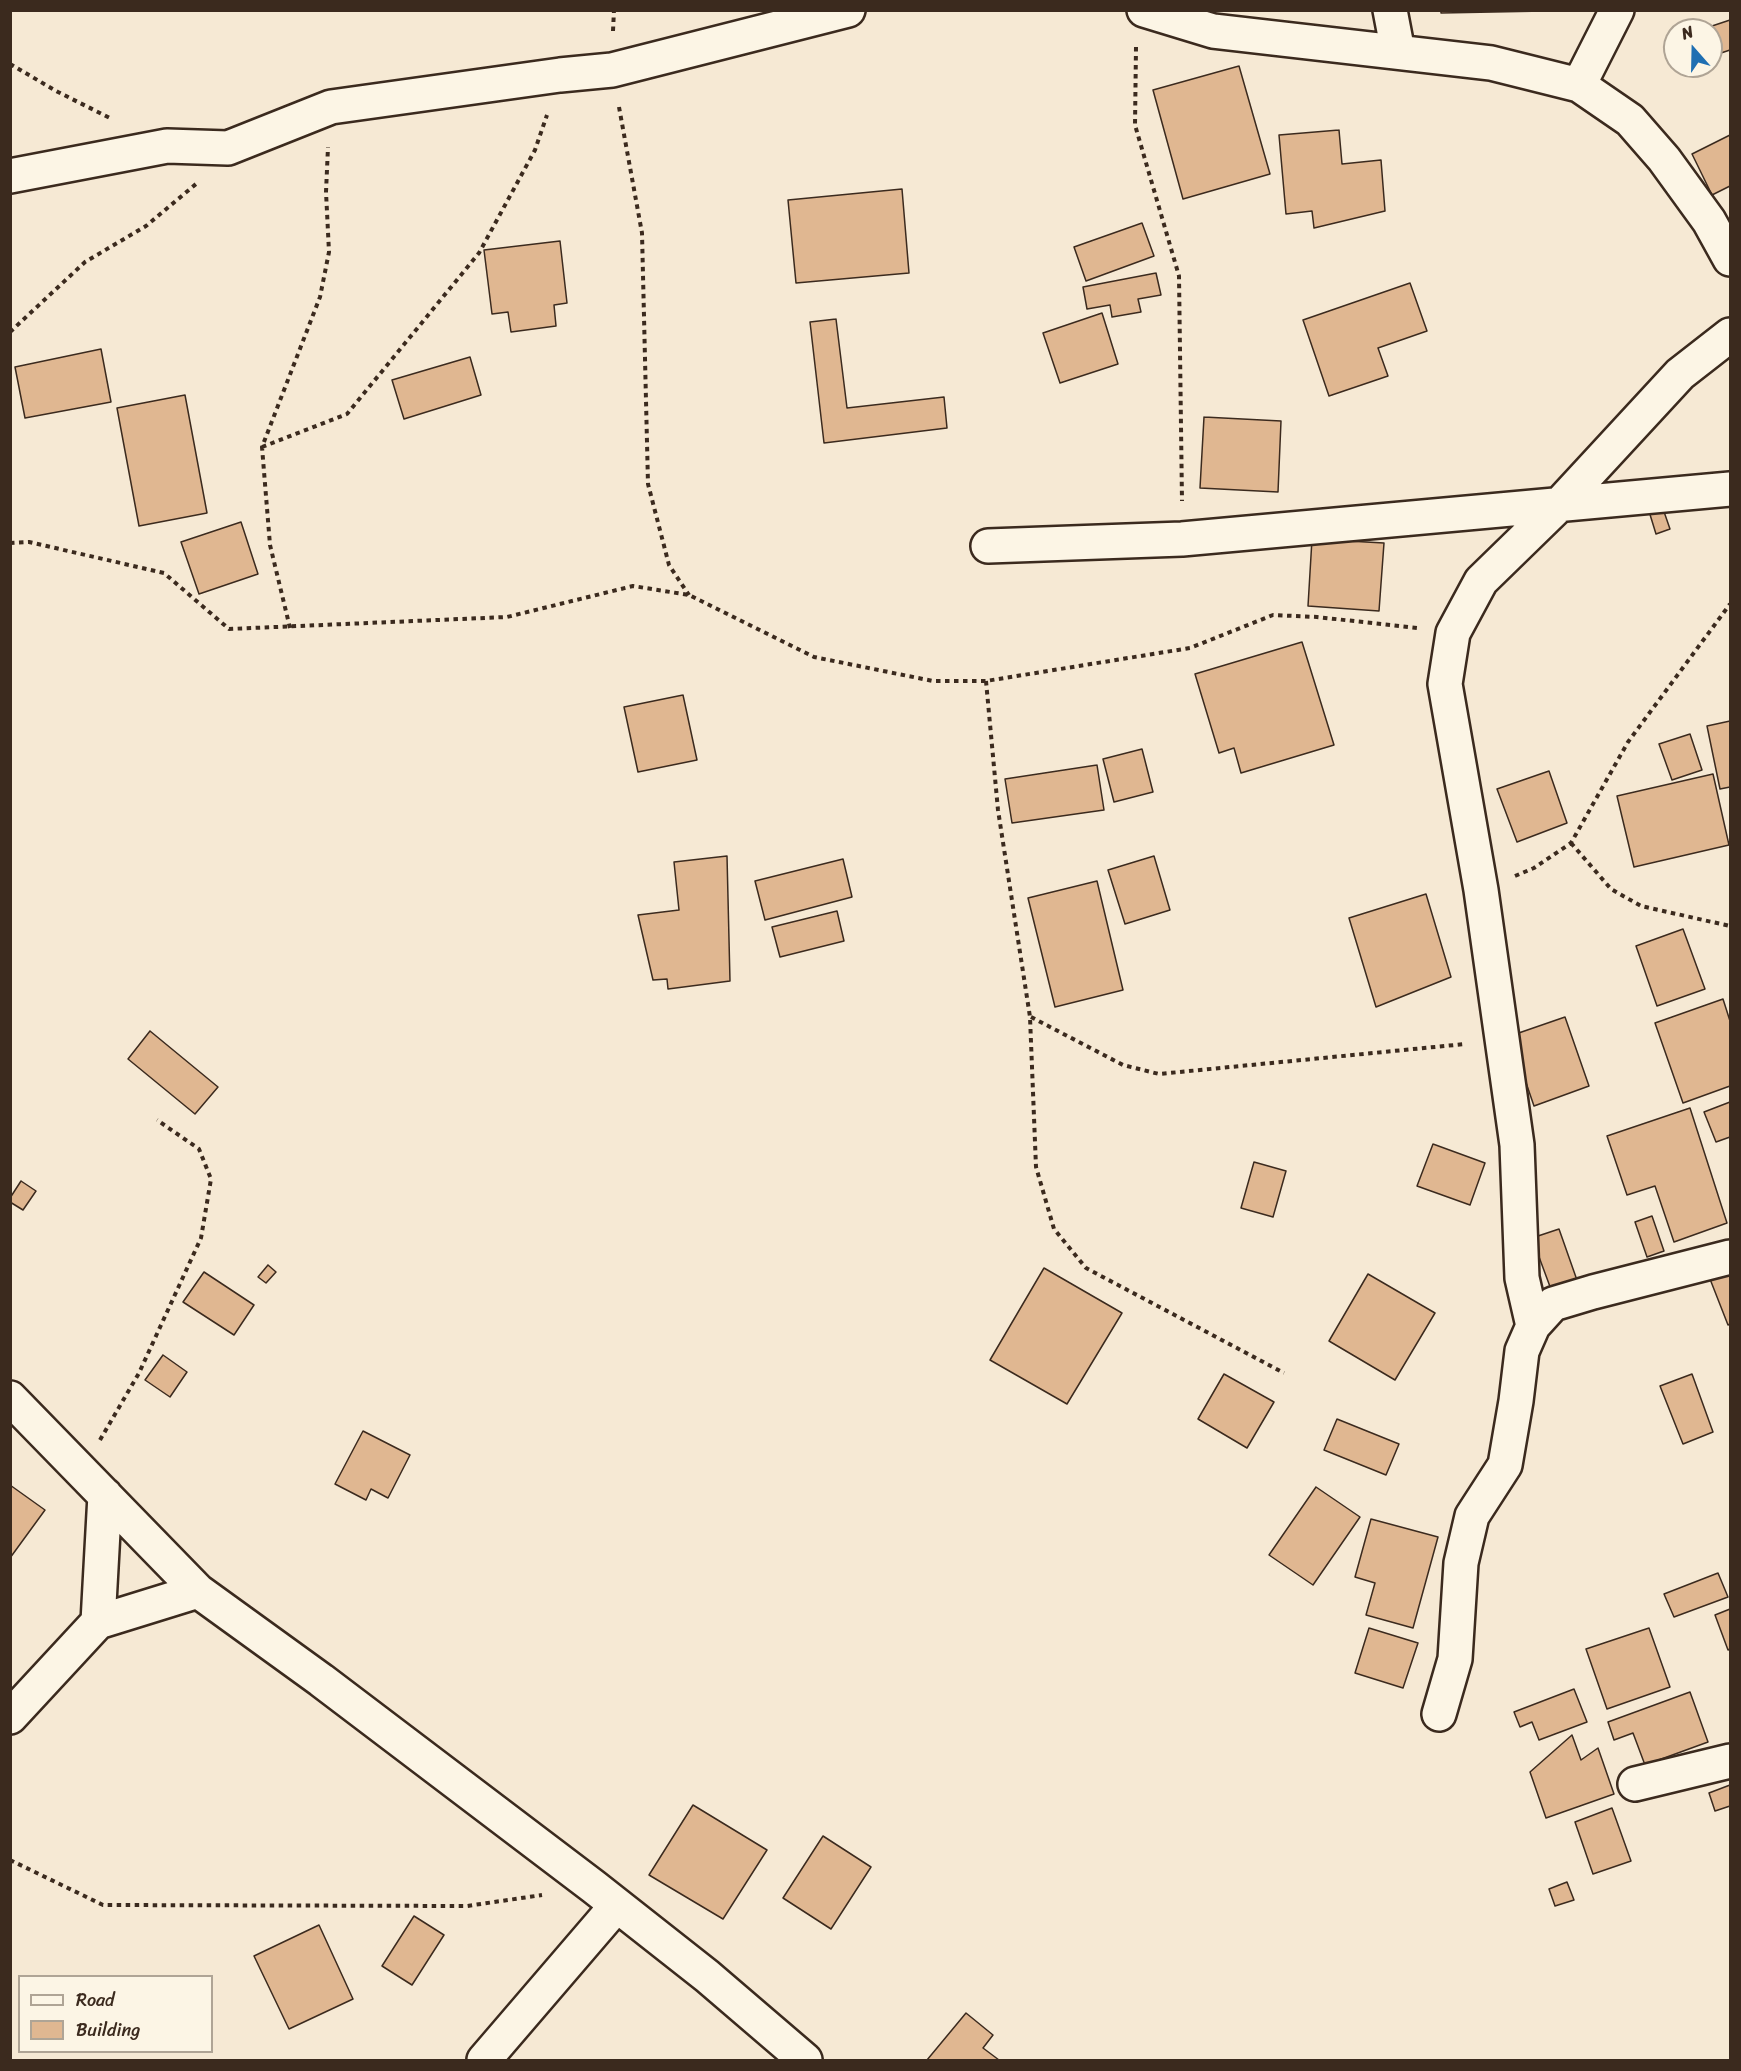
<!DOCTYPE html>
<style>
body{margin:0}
#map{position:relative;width:1741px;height:2071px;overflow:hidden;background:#f6e9d4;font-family:Sriracha,sans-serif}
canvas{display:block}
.frame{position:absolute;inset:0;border:12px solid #3b2a1e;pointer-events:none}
.legend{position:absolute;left:18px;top:1975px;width:195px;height:78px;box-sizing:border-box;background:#fcf5e5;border:2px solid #afa495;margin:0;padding:8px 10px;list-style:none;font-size:18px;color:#3b2a1e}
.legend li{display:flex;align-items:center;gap:12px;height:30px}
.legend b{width:30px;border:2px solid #afa495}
.north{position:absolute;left:1663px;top:18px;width:60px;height:60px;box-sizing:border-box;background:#fcf5e5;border:2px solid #afa495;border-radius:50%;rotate:340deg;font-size:16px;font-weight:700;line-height:24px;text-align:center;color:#3b2a1e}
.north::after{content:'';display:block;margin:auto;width:21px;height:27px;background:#1f6fb2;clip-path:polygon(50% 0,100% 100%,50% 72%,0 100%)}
</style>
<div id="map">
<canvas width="1741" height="2071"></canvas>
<div class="frame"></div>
<ul class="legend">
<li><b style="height:8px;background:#fcf5e5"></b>Road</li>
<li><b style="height:16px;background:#e0b791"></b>Building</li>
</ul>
<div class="north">N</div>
</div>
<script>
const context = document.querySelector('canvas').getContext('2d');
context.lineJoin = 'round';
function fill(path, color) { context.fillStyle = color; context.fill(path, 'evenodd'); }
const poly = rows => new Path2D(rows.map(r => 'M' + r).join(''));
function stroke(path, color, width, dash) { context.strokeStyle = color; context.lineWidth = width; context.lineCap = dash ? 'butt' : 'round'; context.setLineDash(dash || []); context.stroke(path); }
const building = poly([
 [1441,10,1545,10,1545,11,1441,13,1441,10],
 [1730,20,1730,50,1721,53,1712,26,1730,20],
 [1239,66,1270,174,1183,199,1153,90,1239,66],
 [1339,130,1342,164,1381,160,1385,211,1314,228,1312,211,1286,214,1279,135,1339,130],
 [1730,135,1730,186,1712,195,1692,154,1730,135],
 [902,189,909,273,796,283,788,200,902,189],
 [1142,223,1154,256,1086,281,1074,247,1142,223],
 [560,241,567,303,554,305,556,326,511,332,508,312,492,314,484,250,560,241],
 [1156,273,1161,295,1138,299,1141,312,1112,317,1110,305,1087,309,1083,287,1156,273],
 [1410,283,1427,331,1378,348,1388,376,1329,396,1303,320,1410,283],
 [1102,313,1118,364,1060,383,1043,333,1102,313],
 [836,319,847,408,944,397,947,428,824,443,810,322,836,319],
 [101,349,111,402,25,418,15,367,101,349],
 [470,357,481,395,404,419,392,380,470,357],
 [185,395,207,513,139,526,117,408,185,395],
 [1204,417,1281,421,1278,492,1200,488,1204,417],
 [1661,503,1670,529,1656,534,1648,508,1661,503],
 [241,522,258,574,199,594,181,542,241,522],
 [1312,539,1384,543,1379,611,1308,606,1312,539],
 [1302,642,1334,745,1241,773,1234,748,1219,753,1195,674,1302,642],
 [683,695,697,760,638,772,624,707,683,695],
 [1730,721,1730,787,1720,789,1707,726,1730,721],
 [1690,734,1702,770,1672,780,1659,744,1690,734],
 [1142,749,1153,792,1114,802,1103,759,1142,749],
 [1097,765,1104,810,1012,823,1005,779,1097,765],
 [1549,771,1567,823,1517,842,1497,789,1549,771],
 [1713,774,1729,845,1634,867,1617,796,1713,774],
 [727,856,730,981,668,989,667,979,653,980,638,915,679,910,674,862,727,856],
 [1154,856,1170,910,1125,924,1108,870,1154,856],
 [843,859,852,897,765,920,755,881,843,859],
 [1097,881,1123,990,1055,1007,1028,898,1097,881],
 [1426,894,1451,977,1376,1007,1349,918,1426,894],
 [837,911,844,941,780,957,772,927,837,911],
 [1683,929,1705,989,1657,1006,1636,946,1683,929],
 [1723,999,1730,1021,1730,1086,1683,1103,1655,1023,1723,999],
 [1565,1017,1589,1086,1534,1106,1510,1036,1565,1017],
 [150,1031,218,1087,195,1114,128,1059,150,1031],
 [1730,1102,1730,1137,1716,1142,1704,1112,1730,1102],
 [1690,1108,1727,1223,1674,1242,1655,1186,1627,1195,1607,1136,1690,1108],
 [1433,1144,1485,1163,1470,1205,1417,1186,1433,1144],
 [1254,1162,1286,1171,1273,1217,1241,1208,1254,1162],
 [21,1181,36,1191,23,1210,10,1202,10,1198,21,1181],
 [1652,1216,1664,1251,1647,1257,1635,1222,1652,1216],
 [1559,1229,1578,1283,1552,1292,1532,1238,1559,1229],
 [268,1265,276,1272,266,1283,258,1277,268,1265],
 [1044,1268,1122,1313,1067,1404,990,1360,1044,1268],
 [1730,1271,1730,1324,1728,1325,1710,1279,1730,1271],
 [204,1272,254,1305,234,1335,183,1302,204,1272],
 [1368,1274,1435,1313,1395,1380,1329,1341,1368,1274],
 [163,1355,187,1372,170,1397,145,1380,163,1355],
 [1224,1374,1274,1402,1247,1448,1198,1419,1224,1374],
 [1692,1374,1713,1432,1683,1444,1660,1386,1692,1374],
 [1337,1419,1399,1444,1386,1475,1324,1450,1337,1419],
 [363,1431,410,1455,388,1498,371,1489,366,1500,335,1484,363,1431],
 [10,1485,45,1510,10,1558,10,1485],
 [1316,1487,1360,1517,1313,1585,1269,1555,1316,1487],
 [1371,1519,1438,1537,1413,1628,1366,1615,1375,1583,1355,1577,1371,1519],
 [1718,1573,1728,1597,1674,1617,1664,1594,1718,1573],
 [1730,1609,1730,1649,1728,1650,1715,1615,1730,1609],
 [1369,1628,1418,1643,1403,1688,1355,1673,1369,1628],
 [1649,1628,1670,1687,1607,1709,1586,1649,1649,1628],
 [1574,1689,1587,1722,1539,1740,1532,1722,1520,1727,1514,1712,1574,1689],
 [1690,1692,1708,1742,1645,1765,1633,1733,1614,1740,1608,1722,1690,1692],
 [1572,1735,1581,1760,1598,1748,1614,1794,1546,1818,1530,1772,1572,1735],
 [1730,1785,1730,1806,1715,1811,1709,1793,1730,1785],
 [693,1805,767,1850,723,1919,649,1875,693,1805],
 [1612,1808,1631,1861,1593,1874,1575,1822,1612,1808],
 [823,1836,871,1867,831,1929,783,1898,823,1836],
 [1567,1882,1574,1900,1555,1906,1549,1889,1567,1882],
 [414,1916,444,1935,412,1985,382,1966,414,1916],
 [319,1925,353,1999,289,2029,254,1956,319,1925],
 [966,2013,993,2035,983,2048,999,2060,927,2060,966,2013]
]);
const path = poly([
 [613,31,614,10],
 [1136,47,1135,125,1179,276,1182,501],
 [10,64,58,92,110,118],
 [619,107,642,233,648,484,669,565,689,595],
 [10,332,85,262,146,226,196,184],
 [262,447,347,414,479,253,535,150,547,115],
 [10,543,29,542,164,573,229,629,507,617,633,586,689,595,814,657,933,681,986,681,1190,648,1273,615,1317,617,1417,628],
 [290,628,270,545,262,447,320,297,329,252,326,192,328,147],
 [986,681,998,810,1030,1017,1036,1167,1054,1229,1086,1268,1284,1373],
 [1571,843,1611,889,1641,906,1730,926],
 [1515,876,1534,868,1571,843,1628,742,1730,604],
 [1031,1017,1123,1065,1159,1074,1465,1044],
 [100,1440,139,1373,201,1238,211,1179,199,1149,157,1120],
 [10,1860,103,1905,467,1906,542,1895]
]);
const minor = poly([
 [1144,10,1213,31,1491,63,1579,85,1630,120,1664,159,1709,221,1730,259],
 [1390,10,1398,52],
 [1579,85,1617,10],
 [10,176,167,146,228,148,331,107,560,75,612,70,848,10],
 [988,546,1182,539,1730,489],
 [1533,1326,1522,1278,1517,1145,1481,890,1445,684,1453,633,1481,581,1559,505,1680,374,1730,335],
 [10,1398,198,1591,321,1680,594,1887,707,1976,805,2060],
 [98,1622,198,1591],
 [1439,1714,1455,1659,1461,1563,1472,1516,1505,1465,1516,1401,1522,1351,1533,1326,1553,1304,1593,1292,1730,1257],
 [10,1717,98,1622,105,1495],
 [1635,1784,1730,1761],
 [484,2060,617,1905]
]);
fill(building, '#e0b791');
stroke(building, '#3b2a1e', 1.5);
stroke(minor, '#3b2a1e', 38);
stroke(path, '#3b2a1e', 4, [4.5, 4.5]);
stroke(minor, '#fcf5e5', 33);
</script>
